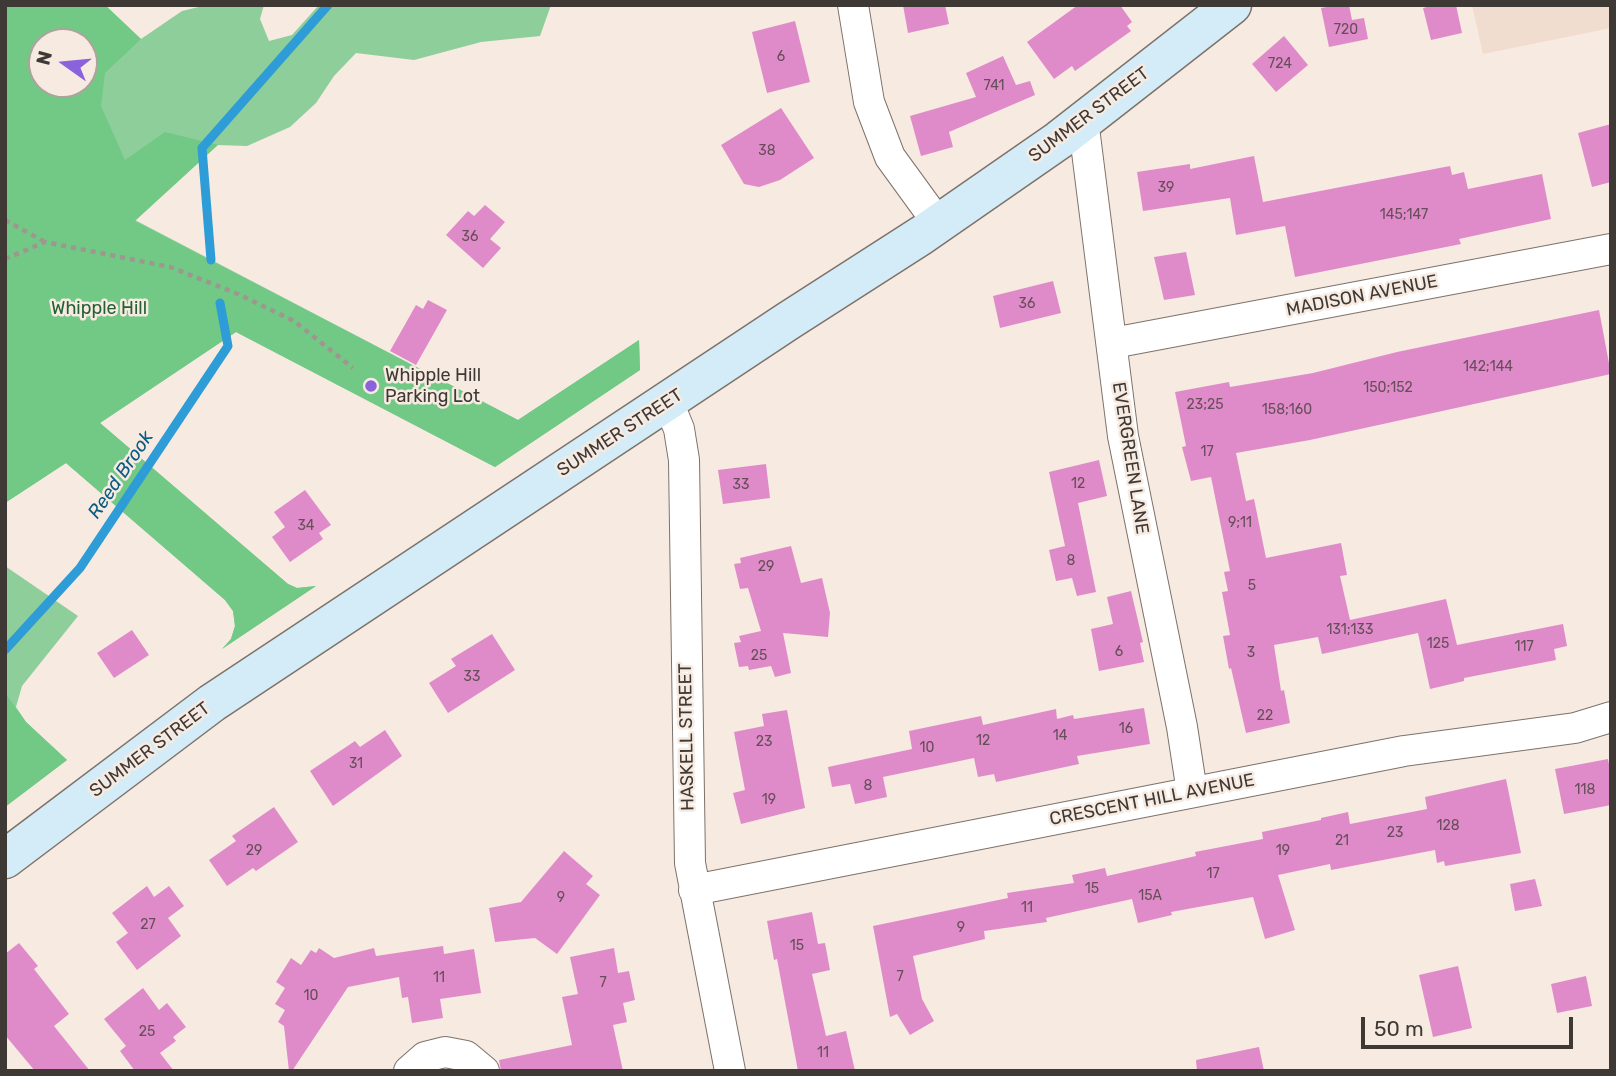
<!DOCTYPE html>
<style>
body{margin:0}
#map{position:relative;width:1616px;height:1076px;overflow:hidden;background:#f7eae1;font-family:Rubik,sans-serif}
canvas{display:block}
.frame{position:absolute;inset:0;border:7px solid #3e3935;pointer-events:none}
.north{position:absolute;left:28px;top:28px;width:70px;height:70px;box-sizing:border-box;background:#f7eae1;border:2px solid #ada39c;border-radius:50%;rotate:285deg;font-size:19px;font-weight:700;line-height:28px;text-align:center;color:#3e3935}
.north::after{content:'';display:block;margin:auto;width:24px;height:32px;background:#8a62dc;clip-path:polygon(50% 0,100% 100%,50% 72%,0 100%)}
.scale{position:absolute;left:1361px;top:1017px;width:212px;height:32px;box-sizing:border-box;border:4px solid #3e3935;border-top:0;padding-left:9px;font-size:21px;line-height:24px;white-space:nowrap;color:#3e3935;-webkit-text-stroke:5px #f7eae1;paint-order:stroke}
</style>
<div id="map">
<canvas width="1616" height="1076"></canvas>
<div class="frame"></div>
<div class="north">N</div>
<div class="scale">50 m</div>
</div>
<script>
const context = document.querySelector('canvas').getContext('2d');
context.lineJoin = 'round';
function fill(path, color) { context.fillStyle = color; context.fill(path, 'evenodd'); }
const poly = rows => new Path2D(rows.map(r => 'M' + r).join(''));
function stroke(path, color, width, dash) { context.strokeStyle = color; context.lineWidth = width; context.lineCap = dash ? 'butt' : 'round'; context.setLineDash(dash || []); context.stroke(path); }
function label(font, color, halo, rows, align = 'center') {
  context.font = font + ' Rubik,sans-serif'; context.lineWidth = 5; context.setLineDash([]); context.textBaseline = 'middle'; context.strokeStyle = halo; context.fillStyle = color; for (const [text, x, y, turn = 0] of rows) {
    context.save(); context.translate(x, y); context.rotate((+turn || 0) * Math.PI / 180); context.textAlign = isNaN(turn) ? turn : align; if (halo) context.strokeText(text, 0, 0); context.fillText(text, 0, 0); context.restore();
  }
}
const built = poly([
 [1472,5,1611,5,1611,28,1483,54]
]);
const green = poly([
 [5,5,105,5,141,39,182,11,207,5,264,5,260,19,269,41,292,35,319,5,551,5,540,36,481,42,414,60,356,53,334,76,316,103,290,127,247,146,217,145,135,220,518,420,639,340,640,370,495,467,236,332,100,423,288,584,297,588,316,586,222,649,231,639,235,626,233,611,225,600,66,463,5,503],
 [42,42,84,42,84,84,42,84],
 [5,566,78,616,22,686,16,707,26,722,67,760,5,807]
]);
const forest = poly([
 [5,5,105,5,141,39,105,73,101,106,125,160,165,132,218,145,135,221,518,420,639,340,640,370,495,467,236,332,100,423,288,584,297,588,316,586,222,649,231,639,235,626,233,611,225,600,66,463,5,503],
 [42,42,84,42,84,84,42,84],
 [5,693,26,722,67,760,5,807]
]);
const stream = poly([
 [211,260,202,148,328,5],
 [5,650,80,568,228,346,220,303]
]);
const building = poly([
 [903,5,945,5,949,24,908,33],
 [1078,5,1120,5,1132,22,1127,26,1131,31,1075,71,1072,66,1054,79,1027,42],
 [1338,5,1349,5,1352,20,1364,18,1368,39,1329,47,1321,8],
 [1435,5,1456,5,1462,33,1431,40,1423,8],
 [795,21,810,82,767,93,752,32],
 [1284,36,1308,65,1276,92,1252,64],
 [1003,56,1016,85,1030,81,1035,95,949,132,953,147,921,156,910,116,976,97,966,73],
 [781,108,814,158,780,180,759,187,744,184,721,145],
 [1611,124,1611,182,1592,187,1578,133],
 [1254,156,1263,202,1450,166,1452,175,1464,172,1468,189,1542,174,1551,219,1459,239,1461,244,1295,277,1285,226,1236,235,1230,198,1143,211,1137,172,1190,164,1190,169],
 [485,205,505,222,490,239,501,248,483,268,446,235,468,211,474,216],
 [1186,252,1195,295,1164,300,1154,257],
 [1053,281,1061,313,1000,328,993,296],
 [428,300,447,310,416,365,390,351,416,305,423,309],
 [1599,310,1611,374,1310,440,1236,453,1246,501,1254,499,1266,558,1341,543,1347,575,1340,576,1350,620,1446,599,1457,645,1563,624,1567,646,1554,649,1556,660,1464,678,1464,681,1430,689,1418,633,1322,654,1318,637,1274,645,1281,691,1284,690,1290,723,1246,733,1231,668,1229,669,1223,636,1230,635,1222,592,1228,591,1224,572,1230,571,1211,477,1191,481,1182,447,1186,446,1175,392,1229,382,1230,387,1313,373,1397,352],
 [1099,460,1107,496,1078,503,1096,592,1077,596,1072,578,1056,581,1049,550,1065,546,1049,472],
 [766,464,770,498,723,504,718,470],
 [305,490,331,525,319,533,323,539,290,562,272,537,285,527,274,512],
 [791,546,801,583,822,578,830,613,828,637,783,633,791,673,775,677,771,666,749,670,748,666,739,667,734,643,741,642,739,636,761,631,748,588,740,589,734,564,741,563,740,558],
 [1131,591,1143,642,1140,643,1144,662,1099,671,1091,629,1113,624,1107,597],
 [132,630,149,655,114,678,97,653],
 [492,634,515,670,448,713,429,683,456,666,451,659],
 [1144,708,1150,744,1077,756,1079,764,996,782,994,774,978,777,974,758,883,777,887,797,855,804,850,784,832,787,828,767,912,749,909,731,981,716,983,725,1056,709,1057,719,1073,715,1074,719],
 [787,710,805,808,741,824,733,793,745,790,734,732,764,726,762,714],
 [385,730,402,756,333,806,310,771,355,741,360,747],
 [1608,759,1611,774,1611,805,1564,814,1555,769],
 [1506,779,1521,853,1445,866,1444,861,1437,863,1435,850,1331,870,1330,864,1278,875,1295,930,1265,939,1253,897,1171,912,1172,915,1138,923,1132,899,1046,918,1047,922,984,931,985,939,913,956,922,999,934,1021,910,1035,897,1014,890,1017,873,926,1008,898,1007,893,1074,883,1072,875,1105,868,1107,876,1196,856,1195,852,1263,839,1262,832,1321,820,1321,818,1348,812,1350,824,1427,809,1425,797],
 [274,807,298,842,256,871,253,868,227,886,209,860,236,841,232,836],
 [564,851,593,876,586,884,600,895,557,954,535,938,495,942,489,908,521,902],
 [1535,879,1542,906,1515,911,1510,884],
 [147,886,154,897,169,886,184,906,168,918,181,936,137,970,116,942,128,933,112,913],
 [812,912,818,944,825,943,830,970,812,974,826,1036,846,1031,855,1071,798,1071,777,959,774,960,767,921],
 [19,943,38,966,34,969,69,1014,54,1026,90,1071,35,1071,5,1035,5,954],
 [443,946,444,954,474,949,481,993,440,999,443,1018,412,1023,408,997,402,998,399,977,348,987,292,1071,289,1071,284,1026,278,1022,285,1010,275,1004,285,988,276,982,291,958,301,965,311,950,316,953,319,948,334,958,374,948,376,956],
 [614,948,618,973,629,971,635,1000,623,1003,627,1022,613,1025,623,1071,501,1071,499,1060,572,1045,562,997,578,994,570,957],
 [1458,966,1472,1028,1433,1037,1419,975],
 [1586,976,1592,1006,1557,1013,1551,984],
 [143,988,159,1010,167,1003,186,1027,173,1037,176,1041,160,1053,174,1071,135,1071,120,1051,126,1046,104,1019],
 [1259,1047,1264,1071,1197,1071,1196,1060]
]);
const path = poly([
 [5,220,45,242],
 [5,259,45,242,170,267,238,294,294,321,353,368]
]);
const minor = poly([
 [853,5,869,102,890,157,938,223],
 [1083,120,1123,436,1182,727,1192,792],
 [1113,343,1611,249],
 [668,402,679,429,684,460,690,863,730,1071],
 [694,890,1404,751,1575,728,1611,717],
 [409,1071,425,1057,445,1052,466,1056,484,1071]
]);
const secondary = poly([
 [5,859,212,703,788,321,922,235,1059,140,1232,5]
]);
const markers = [
 [371,386,7,"#8a62dc"]
];
const numberNames = [
 ["720",1346,30],
 ["6",781,57],
 ["724",1280,64],
 ["741",994,86],
 ["38",767,151],
 ["39",1166,188],
 ["145;147",1404,215],
 ["36",470,237],
 ["36",1027,304],
 ["142;144",1488,367],
 ["150;152",1388,388],
 ["23;25",1205,405],
 ["158;160",1287,410],
 ["17",1207,452],
 ["12",1078,484],
 ["33",741,485],
 ["9;11",1240,523],
 ["34",306,526],
 ["8",1071,561],
 ["29",766,567],
 ["5",1252,586],
 ["131;133",1350,630],
 ["125",1438,644],
 ["117",1524,647],
 ["6",1119,652],
 ["3",1251,653],
 ["25",759,656],
 ["33",472,677],
 ["22",1265,716],
 ["16",1126,729],
 ["14",1060,736],
 ["12",983,741],
 ["23",764,742],
 ["10",927,748],
 ["31",356,764],
 ["8",868,786],
 ["118",1585,790],
 ["19",769,800],
 ["128",1448,826],
 ["23",1395,833],
 ["21",1342,841],
 ["29",254,851],
 ["19",1283,851],
 ["17",1213,874],
 ["15",1092,889],
 ["15A",1150,896],
 ["9",561,898],
 ["11",1027,908],
 ["27",148,925],
 ["9",961,928],
 ["15",797,946],
 ["7",900,977],
 ["11",439,978],
 ["7",603,983],
 ["10",311,996],
 ["25",147,1032],
 ["11",823,1053]
];
const streetNames = [
 ["SUMMER STREET",1089,115,-37],
 ["MADISON AVENUE",1362,296,-11],
 ["SUMMER STREET",620,433,-33],
 ["EVERGREEN LANE",1130,458,81],
 ["HASKELL STREET",687,737,-91],
 ["SUMMER STREET",150,750,-37],
 ["CRESCENT HILL AVENUE",1152,800,-11]
];
const parkNames = [
 ["Whipple Hill",99,309]
];
const poiNames = [
 ["Whipple Hill",385,376],
 ["Parking Lot",385,397]
];
const waterNames = [
 ["Reed Brook",121,475,-56]
];
fill(built, '#f0ddcf');
fill(green, '#8ece9b');
fill(forest, '#71c985');
stroke(stream, '#2e9cd6', 9);
fill(building, '#e08bc9');
stroke(minor, '#7d726a', 32);
stroke(secondary, '#7d726a', 41);
stroke(path, '#9f968f', 4.5, [5, 5]);
stroke(minor, '#fff', 30);
stroke(secondary, '#d4ecf8', 38);
for (const [x, y, r, color] of markers) { const dot = new Path2D(); dot.arc(x, y, r, 0, 2 * Math.PI); context.fillStyle = color; context.fill(dot); stroke(dot, '#f7eae1', 2.5); }
label('14px', '#664e5a', null, numberNames);
label('18px', '#3e3935', '#f7eae1', streetNames);
label('18px', '#236034', '#f7eae1', parkNames);
label('18px', '#3e3935', '#f7eae1', poiNames, 'left');
label('italic 19px', '#085b82', '#f7eae1', waterNames);
</script>
